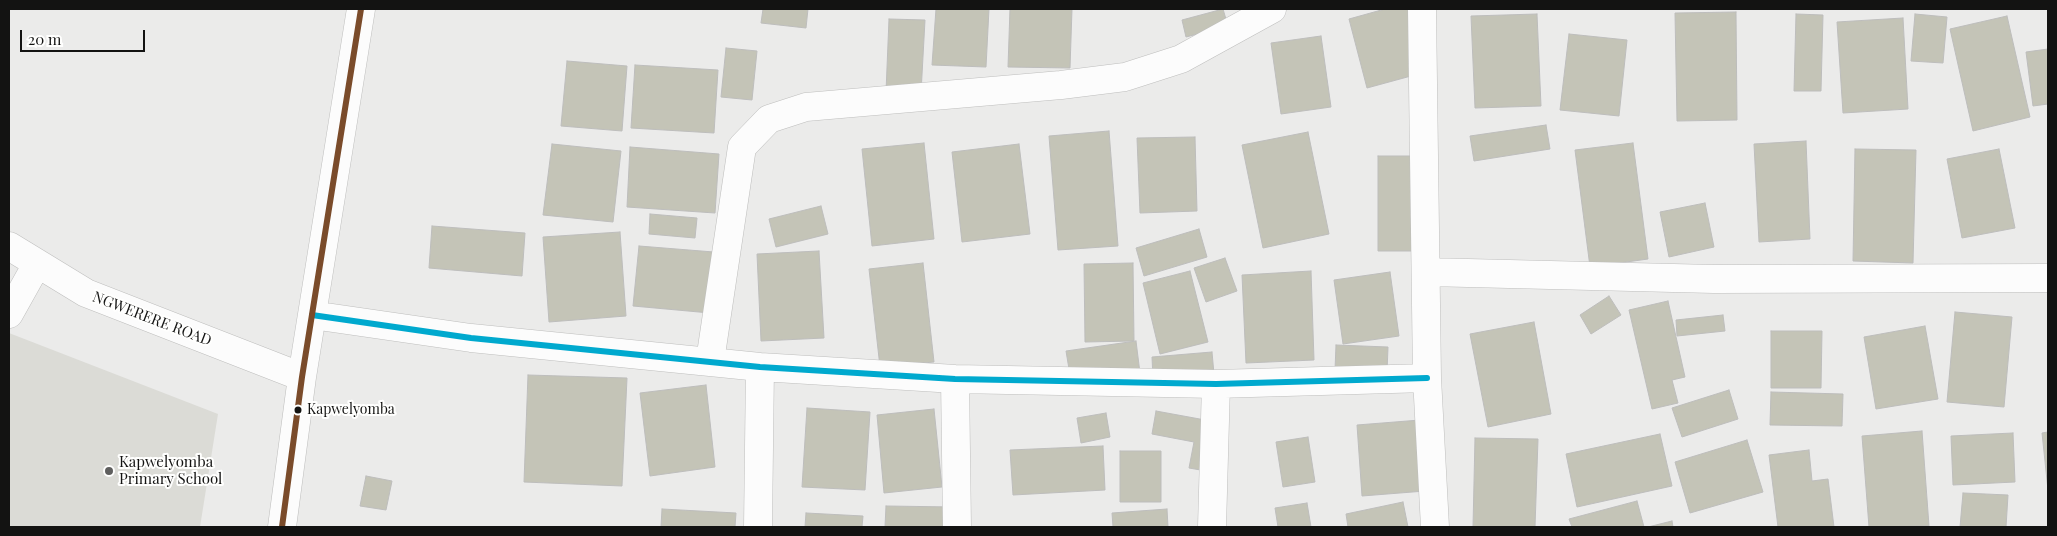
<!DOCTYPE html>
<style>
body{margin:0}
#map{position:relative;width:2057px;height:536px;overflow:hidden;background:#ebebea;font-family:"Playfair Display",serif}
canvas{display:block}
.frame{position:absolute;inset:0;border:10px solid #131312;pointer-events:none}
.scale{position:absolute;left:20px;top:30px;width:125px;height:22px;box-sizing:border-box;border:2px solid #131312;border-top:0;padding-left:6px;font-size:15px;line-height:18px;white-space:nowrap;color:#131312;-webkit-text-stroke:4px #fffffe;paint-order:stroke}
</style>
<div id="map">
<canvas width="2057" height="536"></canvas>
<div class="frame"></div>
<div class="scale">20 m</div>
</div>
<script>
const context = document.querySelector('canvas').getContext('2d');
context.lineJoin = 'round';
function fill(path, color) { context.fillStyle = color; context.fill(path, 'evenodd'); }
const poly = rows => new Path2D(rows.map(r => 'M' + r).join(''));
function stroke(path, color, width, dash) { context.strokeStyle = color; context.lineWidth = width; context.lineCap = dash ? 'butt' : 'round'; context.setLineDash(dash || []); context.stroke(path); }
function label(font, color, halo, rows, align = 'center') {
  context.font = font + ' "Playfair Display",serif'; context.lineWidth = 4; context.setLineDash([]); context.textBaseline = 'middle'; context.strokeStyle = halo; context.fillStyle = color; for (const [text, x, y, turn = 0] of rows) {
    context.save(); context.translate(x, y); context.rotate((+turn || 0) * Math.PI / 180); context.textAlign = isNaN(turn) ? turn : align; if (halo) context.strokeText(text, 0, 0); context.fillText(text, 0, 0); context.restore();
  }
}
const built = poly([
 [9,333,218,414,200,527,9,527]
]);
const building = poly([
 [763,9,808,9,806,28,761,23,763,9],
 [936,9,989,9,986,67,932,65,936,9],
 [1010,9,1072,9,1070,68,1008,67,1010,9],
 [1223,9,1228,26,1186,37,1182,20,1223,9],
 [1385,9,1417,9,1433,70,1367,88,1349,19,1385,9],
 [1736,12,1737,120,1677,121,1675,13,1736,12],
 [1537,14,1541,106,1475,108,1471,16,1537,14],
 [1796,14,1823,15,1821,91,1794,91,1796,14],
 [1915,14,1947,17,1943,63,1911,61,1915,14],
 [2007,16,2030,117,1973,131,1950,29,2007,16],
 [1903,18,1908,109,1843,113,1837,22,1903,18],
 [889,19,925,20,921,93,886,92,889,19],
 [1569,34,1627,40,1619,116,1560,110,1569,34],
 [1321,36,1331,107,1281,114,1271,43,1321,36],
 [726,48,757,51,752,100,721,97,726,48],
 [2048,49,2048,104,2033,106,2026,52,2048,49],
 [567,61,627,66,622,131,561,126,567,61],
 [635,65,718,70,714,133,631,128,635,65],
 [1546,125,1550,149,1474,161,1470,136,1546,125],
 [1109,131,1118,246,1058,250,1049,136,1109,131],
 [1308,132,1329,234,1263,248,1242,145,1308,132],
 [1195,137,1197,211,1140,213,1137,138,1195,137],
 [1806,141,1810,239,1759,242,1754,144,1806,141],
 [924,143,934,239,872,246,862,149,924,143],
 [1633,143,1648,259,1590,267,1575,150,1633,143],
 [552,144,621,151,613,222,543,215,552,144],
 [1019,144,1030,234,962,242,952,152,1019,144],
 [630,147,719,154,715,213,627,207,630,147],
 [1855,149,1916,150,1913,263,1853,261,1855,149],
 [1999,149,2015,228,1962,238,1947,159,1999,149],
 [1378,156,1431,156,1430,251,1378,251,1378,156],
 [1705,203,1714,247,1669,257,1660,212,1705,203],
 [821,206,828,234,776,247,769,219,821,206],
 [650,214,697,218,695,238,649,234,650,214],
 [432,226,525,233,522,276,429,268,432,226],
 [1199,229,1207,257,1144,276,1136,248,1199,229],
 [620,232,626,316,549,322,543,237,620,232],
 [639,246,726,253,721,314,633,306,639,246],
 [819,251,824,338,761,341,757,254,819,251],
 [1225,258,1237,291,1206,302,1194,268,1225,258],
 [923,263,934,362,880,367,869,269,923,263],
 [1133,263,1134,341,1085,342,1084,264,1133,263],
 [1190,271,1208,342,1160,354,1143,283,1190,271],
 [1311,271,1314,360,1246,363,1242,275,1311,271],
 [1390,272,1399,336,1343,344,1334,280,1390,272],
 [1609,296,1621,315,1591,334,1580,315,1609,296],
 [1668,301,1685,377,1672,380,1678,403,1652,409,1629,310,1668,301],
 [1955,312,2012,317,2004,407,1947,402,1955,312],
 [1723,315,1725,331,1677,336,1676,320,1723,315],
 [1534,322,1551,414,1488,427,1470,334,1534,322],
 [1925,326,1938,399,1876,409,1864,337,1925,326],
 [1771,331,1822,331,1821,388,1771,388,1771,331],
 [1136,341,1140,373,1071,381,1066,351,1136,341],
 [1336,345,1388,347,1387,372,1335,370,1336,345],
 [1212,352,1214,374,1153,379,1152,357,1212,352],
 [528,375,627,378,622,486,524,482,528,375],
 [706,385,715,467,650,476,640,393,706,385],
 [1729,390,1738,419,1682,437,1672,408,1729,390],
 [1771,392,1843,394,1842,426,1770,425,1771,392],
 [807,408,870,412,865,490,802,487,807,408],
 [934,409,942,487,884,493,877,415,934,409],
 [1156,411,1227,424,1218,473,1189,468,1194,442,1152,434,1156,411],
 [1106,413,1110,437,1081,443,1077,418,1106,413],
 [1420,420,1425,491,1362,496,1357,425,1420,420],
 [1922,431,1929,526,1869,527,1862,436,1922,431],
 [2048,432,2048,490,2042,433,2048,432],
 [2013,433,2015,482,1953,485,1951,436,2013,433],
 [1660,434,1672,486,1577,507,1566,454,1660,434],
 [1308,437,1315,482,1283,487,1276,442,1308,437],
 [1475,438,1538,439,1535,527,1473,527,1475,438],
 [1747,440,1763,492,1690,513,1675,462,1747,440],
 [1103,446,1105,490,1013,495,1010,450,1103,446],
 [1809,450,1812,481,1828,479,1834,527,1778,527,1769,455,1809,450],
 [1120,451,1161,451,1161,502,1120,502,1120,451],
 [366,476,392,481,386,510,360,506,366,476],
 [1963,493,2008,495,2006,527,1960,527,1963,493],
 [1637,501,1644,527,1572,527,1569,519,1637,501],
 [1403,502,1408,527,1348,527,1346,514,1403,502],
 [1307,503,1311,527,1278,527,1275,508,1307,503],
 [886,506,954,507,953,527,885,527,886,506],
 [662,509,736,513,735,527,661,527,662,509],
 [1167,509,1168,527,1113,527,1112,513,1167,509],
 [806,513,863,516,862,527,805,527,806,513],
 [1672,521,1673,527,1648,527,1672,521]
]);
const minor = poly([
 [1422,9,1427,378,1435,527],
 [9,246,86,293,302,377],
 [1427,272,1714,279,2048,278],
 [9,314,37,264],
 [312,315,471,338,760,367,955,379,1216,384,1427,378],
 [710,361,742,147,769,119,806,107,1061,85,1125,77,1181,59,1272,9],
 [955,379,957,527],
 [282,527,302,377,361,9],
 [758,527,760,367],
 [1212,527,1216,384]
]);
const bus1 = poly([
 [312,315,471,338,760,367,955,379,1216,384,1427,378]
]);
const bus2 = poly([
 [282,527,302,377,361,9]
]);
const markers = [
 [298,410,4.5,"#131312"],
 [109,471,5,"#5f5f5e"]
];
const busNames = [
 ["Kapwelyomba",307,410]
];
const streetNames = [
 ["NGWERERE ROAD",152,319,21]
];
const poiNames = [
 ["Kapwelyomba",119,462],
 ["Primary School",119,479]
];
fill(built, '#dbdbd6');
fill(building, '#c4c4b7');
stroke(building, '#bdbdbc', 1);
stroke(minor, '#bebebd', 29);
stroke(minor, '#fcfcfc', 28);
stroke(bus1, '#00a9ce', 6);
stroke(bus2, '#7a4b2a', 6);
for (const [x, y, r, color] of markers) { const dot = new Path2D(); dot.arc(x, y, r, 0, 2 * Math.PI); context.fillStyle = color; context.fill(dot); stroke(dot, '#fffffe', 2); }
label('14px', '#131312', '#fffffe', busNames, 'left');
label('15px', '#131312', '#fffffe', streetNames);
label('15px', '#131312', '#fffffe', poiNames, 'left');
</script>
